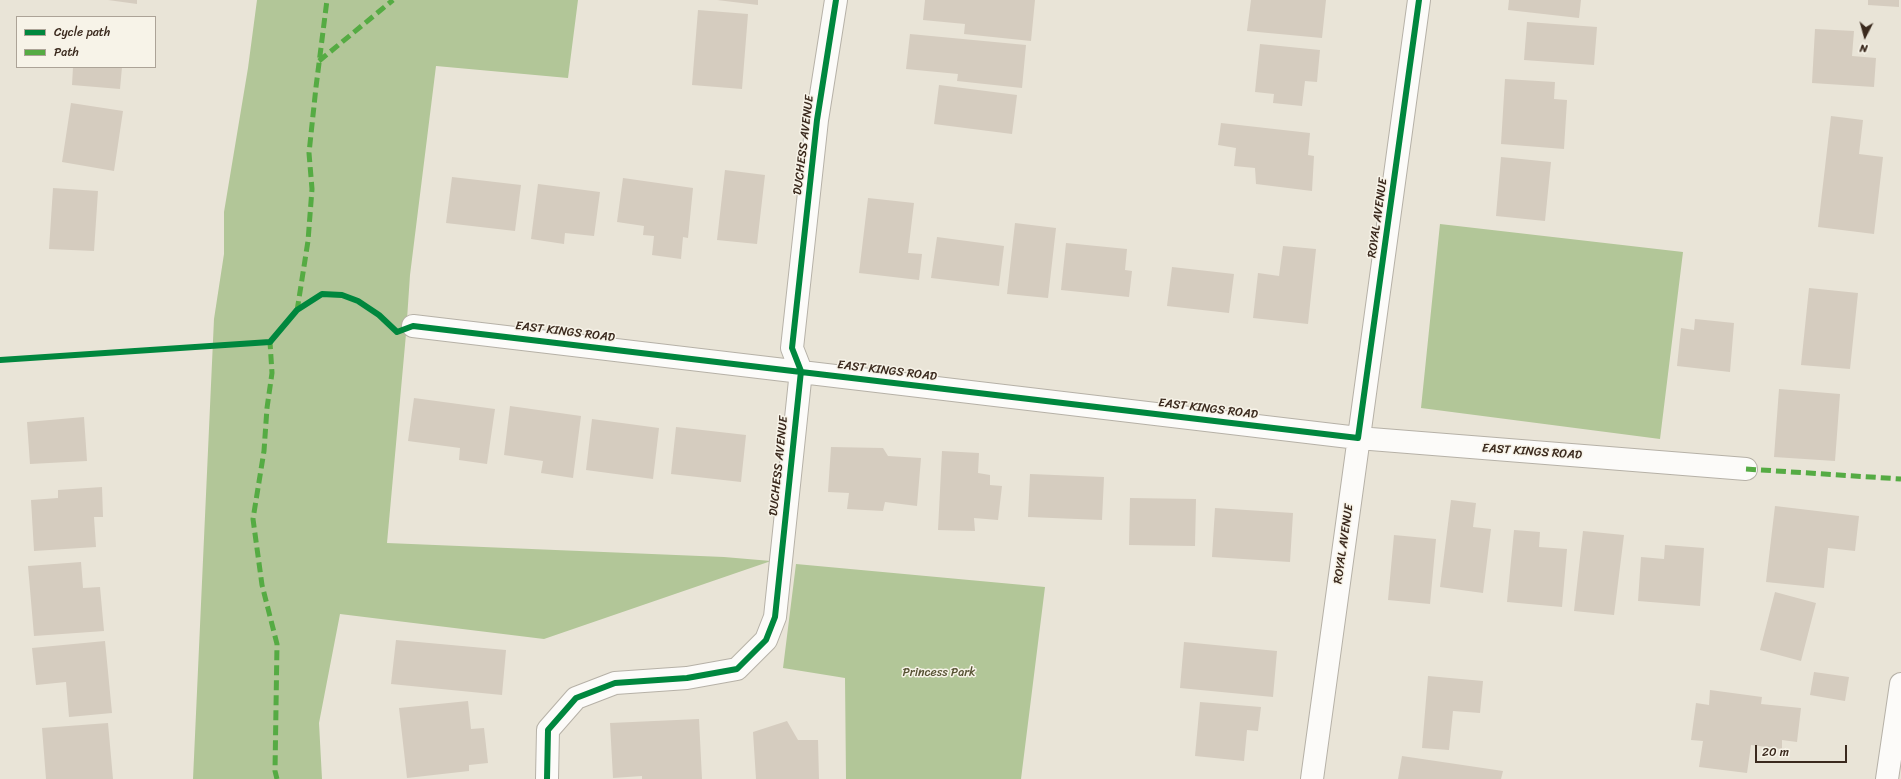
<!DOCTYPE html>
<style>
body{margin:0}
#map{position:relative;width:1901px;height:779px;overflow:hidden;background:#e9e4d7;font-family:Sriracha,sans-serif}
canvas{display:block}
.legend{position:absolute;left:16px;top:16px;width:140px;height:52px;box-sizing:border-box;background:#f7f3e8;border:1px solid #aca397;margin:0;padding:5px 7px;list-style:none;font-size:12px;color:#3b2a1e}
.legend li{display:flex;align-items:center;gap:8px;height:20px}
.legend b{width:20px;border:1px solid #aca397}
.north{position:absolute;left:1845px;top:16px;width:40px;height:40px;-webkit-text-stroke:3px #f7f3e8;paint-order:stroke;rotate:186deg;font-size:11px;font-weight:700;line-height:16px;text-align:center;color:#3b2a1e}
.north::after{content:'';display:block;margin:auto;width:14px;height:18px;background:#3b2a1e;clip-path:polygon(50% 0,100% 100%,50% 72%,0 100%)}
.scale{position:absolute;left:1755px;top:745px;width:92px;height:18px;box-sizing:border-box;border:2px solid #3b2a1e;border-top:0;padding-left:5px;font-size:12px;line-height:14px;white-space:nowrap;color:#3b2a1e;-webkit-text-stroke:3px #f7f3e8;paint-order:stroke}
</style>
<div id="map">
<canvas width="1901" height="779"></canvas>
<ul class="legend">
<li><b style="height:5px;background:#00873e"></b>Cycle path</li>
<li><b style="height:5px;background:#55ab43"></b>Path</li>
</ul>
<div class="north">N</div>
<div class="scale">20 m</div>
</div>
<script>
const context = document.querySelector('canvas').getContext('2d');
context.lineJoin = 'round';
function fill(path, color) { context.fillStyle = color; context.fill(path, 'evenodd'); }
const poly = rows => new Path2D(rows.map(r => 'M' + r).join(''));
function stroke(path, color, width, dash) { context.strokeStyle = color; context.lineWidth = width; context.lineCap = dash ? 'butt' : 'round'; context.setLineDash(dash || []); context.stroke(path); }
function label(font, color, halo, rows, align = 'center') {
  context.font = font + ' Sriracha,sans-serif'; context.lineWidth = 3; context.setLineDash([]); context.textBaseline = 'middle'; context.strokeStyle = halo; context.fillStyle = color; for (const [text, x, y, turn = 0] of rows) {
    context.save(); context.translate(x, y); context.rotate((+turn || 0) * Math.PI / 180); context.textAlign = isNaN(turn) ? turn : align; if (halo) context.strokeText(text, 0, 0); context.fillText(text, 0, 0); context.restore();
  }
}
const forest = poly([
 [257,0,578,0,568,78,436,66,410,275,406,334,387,543,724,557,771,561,544,639,340,614,319,723,322,779,193,779,214,319,224,254,224,212,248,68],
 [1440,224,1683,252,1660,439,1421,408],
 [796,564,1045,587,1021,779,846,779,845,678,783,668]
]);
const building = poly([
 [108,0,137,0,137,4],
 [717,0,758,0,758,5],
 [925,0,1035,0,1031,41,964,34,965,24,923,20],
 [1251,0,1326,0,1322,38,1247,31],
 [1509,0,1581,0,1579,18,1508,10],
 [1868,0,1899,0,1899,7,1868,5],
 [698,10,748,14,742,89,692,85],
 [1527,22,1597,27,1594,65,1524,60],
 [1815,29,1854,31,1852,56,1876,58,1874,87,1812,83],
 [910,34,1026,45,1022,88,957,81,958,74,906,69],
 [1260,44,1320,50,1317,82,1305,81,1302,106,1273,103,1274,94,1255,92],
 [73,67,122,67,120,89,72,85],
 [1505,79,1555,82,1554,99,1567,100,1564,149,1501,144],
 [939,85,1017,95,1012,134,934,124],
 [71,103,123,111,114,171,62,162],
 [1831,116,1863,120,1859,154,1883,157,1874,234,1818,227],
 [1221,123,1310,133,1308,155,1314,156,1312,191,1256,184,1255,168,1234,166,1236,148,1218,145],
 [1501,157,1551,162,1545,221,1496,216],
 [725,170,765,175,757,244,717,240],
 [452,177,521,185,515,231,446,223],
 [623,178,693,188,688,238,683,237,681,259,652,255,654,236,643,235,644,226,617,222],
 [538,184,600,192,594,236,565,233,564,244,531,239],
 [53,188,98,191,94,251,49,249],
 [868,198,914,203,908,253,922,254,919,280,859,273],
 [1015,223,1056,228,1048,298,1007,294],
 [937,237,1004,246,999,286,931,278],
 [1066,243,1127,249,1125,270,1132,271,1129,297,1061,290],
 [1283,246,1316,249,1308,324,1253,318,1258,273,1279,276],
 [1172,267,1234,274,1229,313,1167,306],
 [1809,288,1858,293,1850,369,1801,365],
 [1695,319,1734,323,1730,372,1677,366,1681,328,1694,330],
 [1779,389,1840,394,1835,461,1774,457],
 [414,398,495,409,487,464,459,460,460,448,408,441],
 [510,406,581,416,573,478,541,473,543,461,504,455],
 [84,417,87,461,30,464,27,422],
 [592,419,659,428,653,479,586,470],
 [676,427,746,435,741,482,671,474],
 [831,447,883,448,888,456,921,458,917,506,885,502,883,511,847,509,849,493,828,492],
 [942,451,979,453,978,473,990,475,990,485,1002,486,998,520,974,518,975,531,938,530],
 [1030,474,1104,477,1102,520,1028,517],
 [102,487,103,517,94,517,96,547,34,551,31,500,58,498,58,490],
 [1130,498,1196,499,1195,546,1129,545],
 [1451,500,1476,503,1473,527,1491,529,1483,593,1440,587],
 [1775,506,1859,516,1855,551,1828,548,1824,588,1766,582],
 [1215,508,1293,513,1290,562,1212,557],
 [1514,530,1540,532,1539,547,1567,549,1562,607,1507,602],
 [1583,531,1624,535,1614,615,1574,611],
 [1394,535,1436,539,1430,604,1388,600],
 [1665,545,1704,548,1700,606,1638,601,1641,557,1664,559],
 [81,562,83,588,100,587,104,631,34,636,28,566],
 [1775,592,1816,603,1801,661,1760,650],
 [396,640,506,650,502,695,391,684],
 [105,641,112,713,69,717,66,682,36,685,32,648],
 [1184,642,1277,651,1273,697,1180,688],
 [1814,672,1849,677,1845,701,1810,695],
 [1428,676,1483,681,1480,713,1453,711,1449,750,1422,748],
 [1710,690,1762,697,1761,704,1801,708,1797,742,1782,740,1782,749,1751,745,1747,773,1699,767,1703,741,1691,740,1696,703,1709,705],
 [468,701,471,729,484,728,488,763,469,765,469,771,407,778,399,708],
 [1200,702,1261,707,1258,731,1247,730,1244,761,1195,756],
 [699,719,702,779,642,779,642,776,613,778,610,723],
 [787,721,798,740,818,740,819,779,756,779,753,732],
 [108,723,113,779,46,779,42,728],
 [1402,756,1503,771,1501,779,1398,779]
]);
const minor = poly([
 [413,326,1358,438,1746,469],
 [547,779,548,730,576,698,615,683,687,678,737,669,766,640,775,617,801,371,792,348,817,120,836,0],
 [1312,779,1419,0],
 [1887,779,1901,684]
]);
const quiet = poly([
 [319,61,393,0],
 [297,311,308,241,312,189,309,153,316,87,327,0],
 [272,340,270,342,272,373,267,408,264,451,253,519,262,585,277,644,275,771,277,779],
 [1746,469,1901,479]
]);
const cycleway = poly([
 [0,360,270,342,297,310,322,294,342,295,358,301,379,315,397,332,413,326,1358,438,1419,0],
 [547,779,548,730,576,698,615,683,687,678,737,669,766,640,775,617,801,371,792,348,817,120,836,0]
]);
const streetNames = [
 ["DUCHESS AVENUE",804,145,-83],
 ["ROYAL AVENUE",1378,218,-82],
 ["EAST KINGS ROAD",565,332,7],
 ["EAST KINGS ROAD",887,371,7],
 ["EAST KINGS ROAD",1208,409,7],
 ["EAST KINGS ROAD",1532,452,4],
 ["DUCHESS AVENUE",779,466,-84],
 ["ROYAL AVENUE",1344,544,-82]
];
const parkNames = [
 ["Princess Park",939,673]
];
fill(forest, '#b2c698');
fill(building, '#d5ccbf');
stroke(minor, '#b6b1a7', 24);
stroke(minor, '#fcfbf9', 22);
stroke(quiet, '#55ab43', 5, [10, 5]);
stroke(cycleway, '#00873e', 6);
label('12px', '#3b2a1e', '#f7f3e8', streetNames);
label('12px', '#565233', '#f7f3e8', parkNames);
</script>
